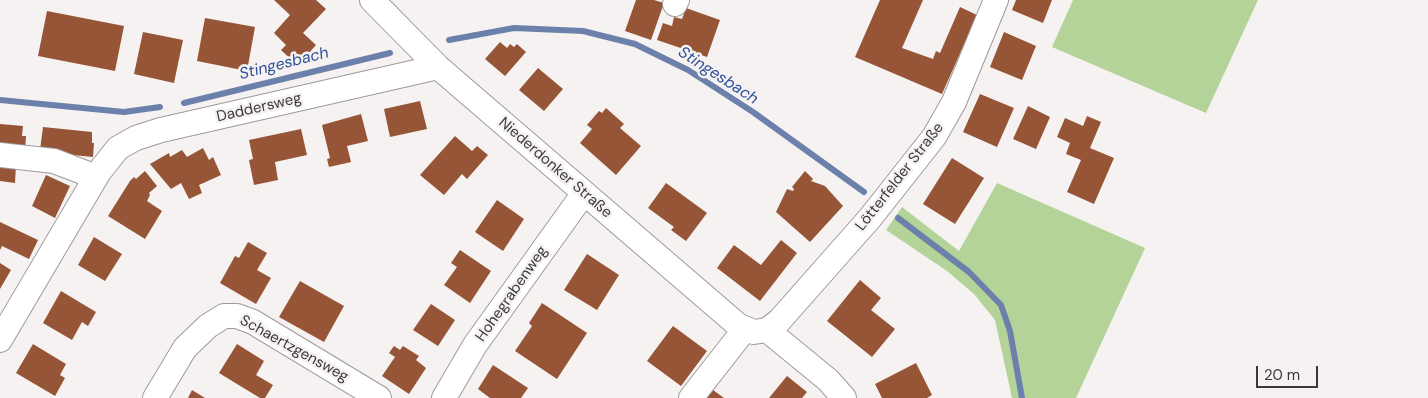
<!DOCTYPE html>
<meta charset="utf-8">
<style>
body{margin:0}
#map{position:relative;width:1428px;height:398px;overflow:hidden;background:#f6f2f1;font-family:"DM Sans",sans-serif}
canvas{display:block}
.scale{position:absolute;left:1256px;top:366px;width:62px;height:22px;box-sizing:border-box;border:2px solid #3a3938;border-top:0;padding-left:6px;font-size:15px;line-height:18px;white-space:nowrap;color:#3a3938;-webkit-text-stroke:4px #f6f2f1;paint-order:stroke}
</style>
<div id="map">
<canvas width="1428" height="398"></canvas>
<div class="scale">20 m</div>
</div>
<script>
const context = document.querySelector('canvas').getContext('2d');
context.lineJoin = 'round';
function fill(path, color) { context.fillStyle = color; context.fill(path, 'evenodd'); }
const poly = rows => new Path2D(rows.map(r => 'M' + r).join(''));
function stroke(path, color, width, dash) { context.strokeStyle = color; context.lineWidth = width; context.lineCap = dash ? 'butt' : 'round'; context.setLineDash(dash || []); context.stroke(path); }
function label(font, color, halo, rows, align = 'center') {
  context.font = font + ' "DM Sans",sans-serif'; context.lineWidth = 5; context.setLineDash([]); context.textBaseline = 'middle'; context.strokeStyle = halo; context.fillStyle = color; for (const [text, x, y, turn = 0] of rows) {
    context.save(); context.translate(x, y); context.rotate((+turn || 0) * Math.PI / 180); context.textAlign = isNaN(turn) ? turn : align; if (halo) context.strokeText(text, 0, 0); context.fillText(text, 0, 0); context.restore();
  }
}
const green = poly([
 [1073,0,1258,0,1206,113,1052,47],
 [997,183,1145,248,1076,398,1012,398,995,320,974,294,947,271,886,230,902,207,959,251]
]);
const stream = poly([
 [449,40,514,28,583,31,635,44,688,70,753,112,864,192],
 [0,100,124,112,160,107],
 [184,103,390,53],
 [898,218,969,272,1001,305,1010,331,1022,398]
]);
const building = poly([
 [274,0,316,0,326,9,303,33,316,45,302,61,300,58,295,63,281,50,286,45,274,33,290,15],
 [636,0,654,0,664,3,651,40,625,31],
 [880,0,923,0,902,48,933,59,936,51,940,53,960,7,977,15,942,94,855,57],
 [1016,0,1052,0,1043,23,1012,10],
 [686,8,720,20,707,57,657,40,663,23,672,26,674,17,682,19],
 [47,11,124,26,115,71,38,56],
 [205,18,255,27,247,71,197,61],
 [143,32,183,40,174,83,134,74],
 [1004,32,1036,46,1022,80,990,67],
 [500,42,507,48,510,44,514,47,517,44,526,52,505,76,485,59],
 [538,68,563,89,544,111,519,90],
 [980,94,1014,108,997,147,963,132],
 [420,101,427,129,390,137,384,109],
 [1028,106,1050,117,1036,149,1013,139],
 [606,108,624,124,620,128,641,146,616,175,580,143,592,129,587,125,599,111,602,113],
 [361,114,368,141,347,146,351,162,329,167,327,159,330,158,322,125],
 [1087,116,1101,122,1090,148,1114,158,1094,204,1067,192,1081,160,1066,154,1070,143,1057,137,1065,118,1083,126],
 [0,124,23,126,22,136,26,136,25,151,0,148],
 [43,127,92,132,92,143,94,143,93,157,53,153,40,150],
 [301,129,307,155,275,162,278,180,254,185,249,160,253,159,249,140],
 [455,136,472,151,477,146,488,155,467,179,462,174,444,195,420,175],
 [203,148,209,160,213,157,221,175,199,185,202,193,189,199,181,183,171,189,150,164,169,153,170,157,182,150,187,157],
 [952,158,984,178,955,224,923,204],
 [0,164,16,165,15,183,0,181],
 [145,171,157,186,149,193,150,195,147,201,162,211,145,239,108,216,130,181,134,177,136,179],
 [805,171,813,179,811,181,825,186,843,206,810,242,776,212,787,189,793,191,794,189,792,187],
 [46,175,70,186,55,218,32,206],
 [666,183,707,213,686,241,671,230,674,227,648,208],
 [497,200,524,219,503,251,475,232],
 [0,222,38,240,29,259,2,246,0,250],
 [94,237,122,254,105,281,78,265],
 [781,240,797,253,760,301,717,268,734,245,761,265],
 [248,242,267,253,257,270,271,278,256,304,220,283,235,256,239,258],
 [460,250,491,271,470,303,444,285,457,267,451,263],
 [587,254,619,275,597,310,564,290],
 [0,263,11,270,0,289],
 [860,280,881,298,871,310,895,329,872,357,827,321],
 [300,281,344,306,324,342,279,317],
 [61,291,96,312,88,326,82,322,72,340,43,323],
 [542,303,587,333,557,379,515,351,532,326,529,323],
 [431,304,455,320,438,346,413,330],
 [673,326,707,351,681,386,647,361],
 [33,344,66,364,60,375,65,378,55,396,16,373],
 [237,344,264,361,256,375,273,385,265,398,260,398,219,373],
 [394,346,400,350,403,346,419,356,416,360,426,368,409,394,382,376,395,357,389,353],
 [916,363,932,395,927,398,882,398,875,384],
 [493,365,528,388,521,398,490,398,478,389],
 [787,376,807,392,802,398,769,398],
 [709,387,724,398,701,398],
 [192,390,205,398,188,398]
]);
const minor = poly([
 [372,0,438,67,739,326,754,332,767,330,828,380,844,398],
 [675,4,677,0],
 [0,155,54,161,96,177],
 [767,330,779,321,870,218,934,137,954,102,996,0],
 [0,340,99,172,118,148,136,138,161,130,438,67],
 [155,398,185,348,208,326,224,316,237,316,253,322,379,398],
 [444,398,475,345,584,193],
 [691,398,745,329]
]);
const streetNames = [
 ["Daddersweg",259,108,-13],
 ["Niederdonker Straße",555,168,41],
 ["Lötterfelder Straße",900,177,-52],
 ["Hohegrabenweg",512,294,-55],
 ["Schaertzgensweg",294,349,29]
];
const waterNames = [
 ["Stingesbach",284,64,-14],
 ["Stingesbach",718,76,33]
];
fill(green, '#b3d398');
stroke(stream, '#6b80ab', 6);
fill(building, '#965536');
stroke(minor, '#9e9a99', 26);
stroke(minor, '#fff', 24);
label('15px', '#3a3938', '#f6f2f1', streetNames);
label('italic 16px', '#2e519a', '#f6f2f1', waterNames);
</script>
